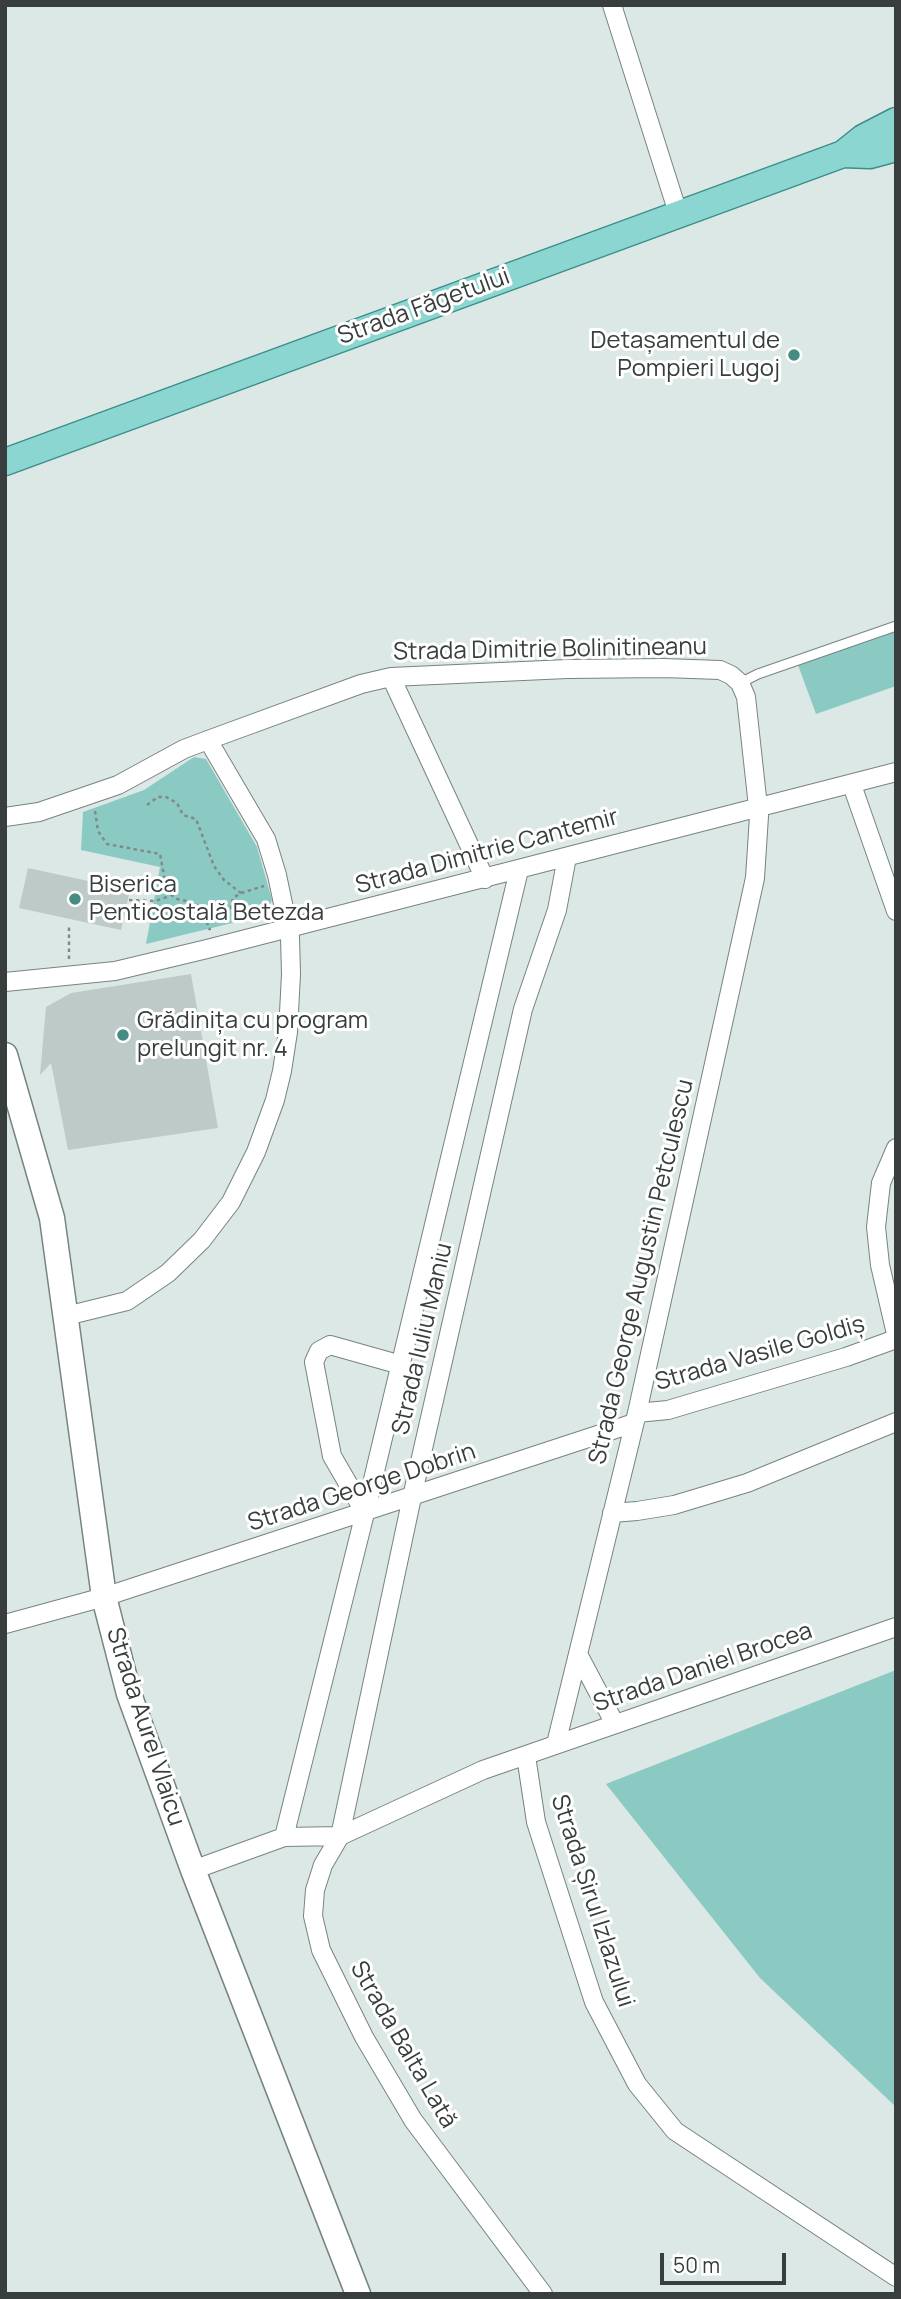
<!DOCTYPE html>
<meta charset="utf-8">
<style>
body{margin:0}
#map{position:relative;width:901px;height:2299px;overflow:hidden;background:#dbe8e6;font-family:Manrope,sans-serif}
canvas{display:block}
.frame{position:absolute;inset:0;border:7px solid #383d3d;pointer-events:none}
.scale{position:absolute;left:660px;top:2253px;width:126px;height:32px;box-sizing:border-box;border:4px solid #383d3d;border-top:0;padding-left:9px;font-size:21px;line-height:24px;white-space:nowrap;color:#383d3d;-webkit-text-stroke:5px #fff;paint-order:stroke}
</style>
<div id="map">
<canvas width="901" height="2299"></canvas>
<div class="frame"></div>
<div class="scale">50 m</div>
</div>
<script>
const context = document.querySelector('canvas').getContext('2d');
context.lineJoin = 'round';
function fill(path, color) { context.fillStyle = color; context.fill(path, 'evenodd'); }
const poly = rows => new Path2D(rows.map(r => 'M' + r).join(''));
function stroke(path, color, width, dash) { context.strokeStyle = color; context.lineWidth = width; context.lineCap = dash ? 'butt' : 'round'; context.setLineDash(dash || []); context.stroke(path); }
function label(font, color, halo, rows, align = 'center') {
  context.font = font + ' Manrope,sans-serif'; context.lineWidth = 6; context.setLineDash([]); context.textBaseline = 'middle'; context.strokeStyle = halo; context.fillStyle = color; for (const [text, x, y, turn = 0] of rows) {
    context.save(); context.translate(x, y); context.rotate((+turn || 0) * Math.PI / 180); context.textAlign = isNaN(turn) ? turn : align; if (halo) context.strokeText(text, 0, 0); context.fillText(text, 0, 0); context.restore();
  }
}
const green = poly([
 [896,630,896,686,816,714,798,665],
 [194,757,206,759,257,847,272,900,265,915,146,944,160,867,81,850,83,812,144,790],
 [896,1670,896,2107,760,1978,606,1784]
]);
const building = poly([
 [28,868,130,890,121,930,19,908],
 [191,974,218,1128,68,1150,51,1063,40,1075,46,1007,71,993]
]);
const path = poly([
 [147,805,158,797,166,797,177,803,183,815,196,819,214,866,224,880,241,893],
 [95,811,98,831,107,844,160,854,167,892,177,899,191,902,199,906,204,912,209,929,211,929],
 [129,900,155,901,170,896],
 [234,923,231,906,233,898,241,893,264,886],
 [69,959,69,925]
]);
const lane = poly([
 [740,683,758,674,896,626]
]);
const street = poly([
 [612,5,678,213],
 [391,677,485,879],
 [852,785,896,911],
 [5,817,39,812,118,785,184,749,208,740,361,684,391,677,567,669,664,668,720,670,731,675,740,683,746,697,759,816,755,878,637,1413,556,1744],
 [5,982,115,971,207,949,896,772],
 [896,1148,881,1183,876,1227,880,1265,896,1334],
 [66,1316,127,1301,168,1273,202,1240,231,1202,256,1152,275,1100,282,1071,288,1032,291,974,290,937,277,875,266,839,208,740],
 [637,1413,668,1410,846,1357,896,1339],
 [365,1513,332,1456,314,1362,319,1351,330,1345,401,1365],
 [612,1513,637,1511,674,1505,747,1483,896,1422],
 [5,1624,104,1597,634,1423],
 [579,1656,615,1724],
 [526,1756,536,1822,594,2002,637,2084,675,2131,896,2277],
 [284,1837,365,1513,519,870],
 [193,1870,284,1837,340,1836,483,1770,896,1627],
 [543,2294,413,2120,364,2037,321,1950,313,1916,315,1890,323,1865,340,1836,412,1497,523,1009,557,910,567,857]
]);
const secondary = poly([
 [5,1055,52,1218,104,1597,129,1694,193,1870,358,2294]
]);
const primary = poly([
 [843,154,870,155,896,148],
 [5,462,843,154,863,138,896,121]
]);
const markers = [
 [794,355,7,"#458c85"],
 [75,899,7,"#458c85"],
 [123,1035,7,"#458c85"]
];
const streetNames = [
 ["Strada Făgetului",424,307,-20],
 ["Strada Dimitrie Bolinitineanu",550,650,-1],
 ["Strada Dimitrie Cantemir",487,852,-15],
 ["Strada George Augustin Petculescu",642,1272,-77],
 ["Strada Iuliu Maniu",423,1339,-77],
 ["Strada Vasile Goldiș",760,1354,-16],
 ["Strada George Dobrin",362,1488,-18],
 ["Strada Daniel Brocea",703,1668,-19],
 ["Strada Aurel Vlaicu",145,1727,72],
 ["Strada Șirul Izlazului",592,1901,72],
 ["Strada Balta Lată",403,2045,60]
];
const poiNames = [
 ["Detașamentul de",780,341,"right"],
 ["Pompieri Lugoj",780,369,"right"],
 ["Biserica",89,885],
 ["Penticostală Betezda",89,913],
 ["Grădinița cu program",137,1021],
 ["prelungit nr. 4",137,1049]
];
fill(green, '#8bcac3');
fill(building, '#bdcac8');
stroke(lane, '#778382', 11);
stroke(street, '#778382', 20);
stroke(secondary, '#778382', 27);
stroke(primary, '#3c8e88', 29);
stroke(path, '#818a89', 2.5, [3.5, 3.5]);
stroke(lane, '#fff', 9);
stroke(street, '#fff', 18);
stroke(secondary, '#fff', 24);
stroke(primary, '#8bd6d0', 26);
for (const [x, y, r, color] of markers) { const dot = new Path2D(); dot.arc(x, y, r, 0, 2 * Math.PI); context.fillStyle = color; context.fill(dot); stroke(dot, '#fff', 2.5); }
label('24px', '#383d3d', '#fff', streetNames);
label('24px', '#383d3d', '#fff', poiNames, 'left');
</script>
